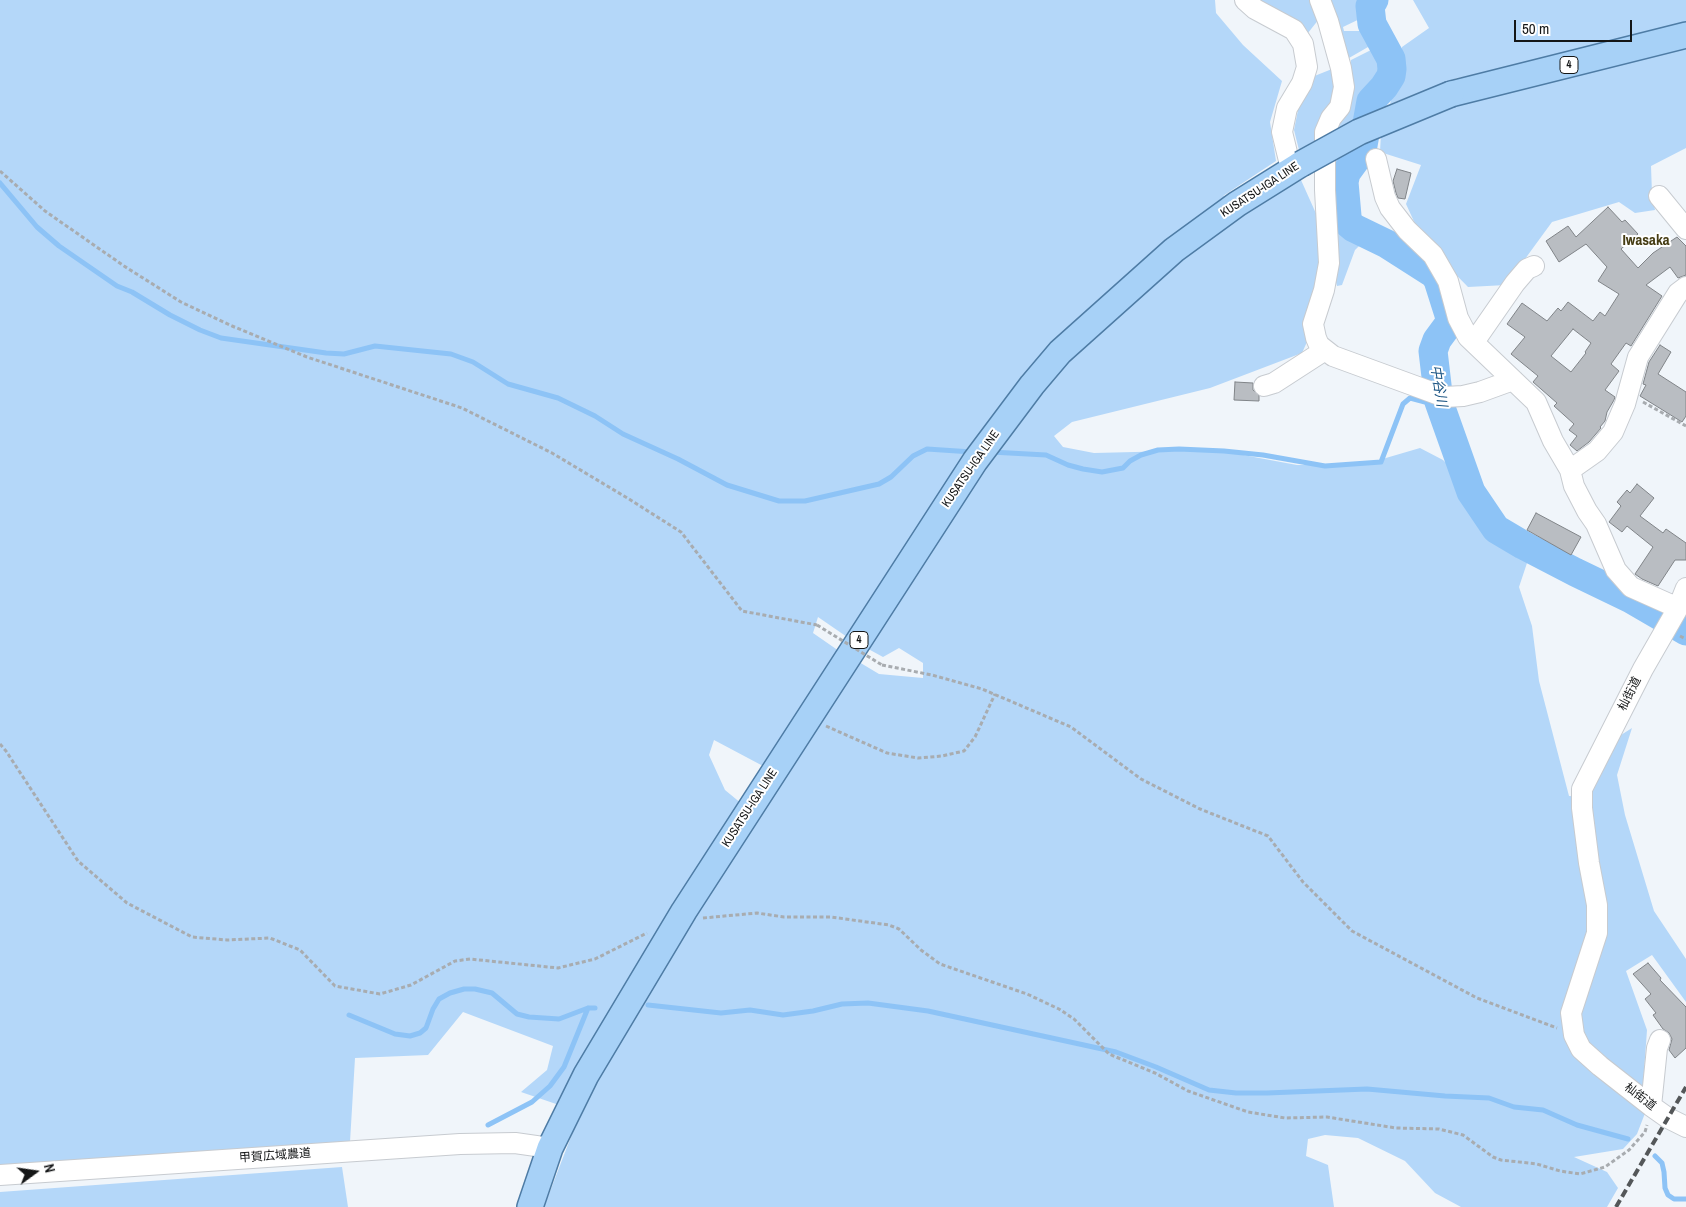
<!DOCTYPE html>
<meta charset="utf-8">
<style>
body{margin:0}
#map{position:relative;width:1686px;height:1207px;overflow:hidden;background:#f0f5fa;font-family:"Archivo Narrow",sans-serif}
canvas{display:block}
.north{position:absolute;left:10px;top:1147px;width:50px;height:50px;-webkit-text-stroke:4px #fff;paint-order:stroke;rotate:76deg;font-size:14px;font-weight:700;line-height:20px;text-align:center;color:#141617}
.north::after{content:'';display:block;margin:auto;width:18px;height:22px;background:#141617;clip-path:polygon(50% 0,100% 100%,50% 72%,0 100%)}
.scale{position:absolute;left:1514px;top:20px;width:118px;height:22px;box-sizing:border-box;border:2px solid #141617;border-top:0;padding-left:6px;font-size:15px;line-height:18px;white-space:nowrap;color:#141617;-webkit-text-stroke:4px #fff;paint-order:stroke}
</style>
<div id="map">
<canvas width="1686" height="1207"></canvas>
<div class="north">N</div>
<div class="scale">50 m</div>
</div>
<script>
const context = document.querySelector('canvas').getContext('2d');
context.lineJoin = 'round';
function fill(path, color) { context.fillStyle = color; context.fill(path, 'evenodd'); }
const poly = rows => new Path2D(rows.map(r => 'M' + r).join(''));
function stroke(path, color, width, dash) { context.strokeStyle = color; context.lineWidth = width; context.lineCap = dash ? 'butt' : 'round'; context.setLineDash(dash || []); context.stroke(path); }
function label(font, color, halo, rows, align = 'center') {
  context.font = font + ' "Archivo Narrow","Noto Sans JP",sans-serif'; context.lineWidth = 4; context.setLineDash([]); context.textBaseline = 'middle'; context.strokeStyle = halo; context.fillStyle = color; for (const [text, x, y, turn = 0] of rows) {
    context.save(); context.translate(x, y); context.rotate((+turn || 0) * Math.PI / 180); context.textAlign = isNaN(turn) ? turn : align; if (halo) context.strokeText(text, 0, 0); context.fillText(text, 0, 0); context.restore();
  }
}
const green = poly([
 [0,0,1215,0,1216,13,1243,45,1282,81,1270,122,1276,161,1223,196,1265,189,1301,180,1318,218,1321,277,1311,333,1302,353,1210,388,1072,422,1054,436,1063,447,1094,453,1216,450,1297,465,1362,465,1420,448,1443,460,1475,492,1488,508,1516,526,1531,551,1519,587,1532,626,1539,681,1569,796,1585,797,1606,754,1621,735,1632,728,1617,775,1625,815,1654,911,1686,959,1686,1002,1652,955,1626,971,1647,1030,1643,1086,1647,1108,1637,1134,1623,1149,1574,1157,1607,1172,1618,1188,1607,1207,1461,1207,1435,1193,1405,1161,1358,1138,1325,1135,1308,1139,1306,1156,1328,1165,1334,1207,544,1207,579,1116,559,1105,521,1092,547,1070,553,1046,463,1012,428,1055,355,1058,350,1142,0,1166],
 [818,617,850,639,883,657,899,648,923,663,923,678,879,674,854,659,742,804,725,790,709,755,714,740,763,766,839,651,813,633],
 [1254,0,1312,0,1319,19,1304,38],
 [1328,0,1370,0,1370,14,1343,27,1344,31,1372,31,1375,43,1349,58,1339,25],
 [1413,0,1686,0,1686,148,1651,166,1652,194,1655,210,1635,213,1619,202,1552,222,1506,285,1468,287,1423,241,1406,204,1421,165,1380,152,1381,133,1496,74,1457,78,1390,104,1398,74,1402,47,1429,28],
 [1375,48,1379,61,1379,84,1370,96,1361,117,1329,133,1346,100,1351,60],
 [1332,69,1339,79,1321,137,1299,150,1294,130,1301,95,1312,77],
 [1355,148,1350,194,1352,221,1366,239,1355,250,1342,285,1337,286,1333,272,1333,240,1337,227,1332,199,1329,163],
 [342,1167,348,1207,0,1207,0,1192]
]);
const stream = poly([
 [0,183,37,227,59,246,117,286,132,292,170,315,200,330,221,338,326,353,344,354,375,346,451,354,473,362,508,384,558,398,595,416,623,434,678,459,727,485,779,501,805,501,879,484,891,477,913,456,927,449,972,452],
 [991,452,1046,455,1068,465,1083,469,1102,472,1123,468,1130,461,1141,455,1158,450,1179,449,1224,451,1263,455,1325,466,1381,462,1403,404,1410,398,1440,406],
 [648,1005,721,1013,750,1010,783,1015,813,1011,842,1004,868,1003,928,1011,1116,1052,1156,1067,1209,1090,1236,1093,1267,1093,1367,1089,1445,1096,1489,1098,1514,1107,1543,1110,1577,1125,1628,1139],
 [349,1015,395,1034,410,1036,420,1033,426,1028,433,1009,439,999,450,993,464,989,475,989,492,993,517,1014,529,1017,559,1019,588,1008,595,1008],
 [488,1125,532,1102,550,1086,564,1067,588,1008],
 [1655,1156,1662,1163,1664,1172,1665,1188,1668,1195,1674,1199,1686,1199]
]);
const river = poly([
 [1374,0,1370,6,1372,24,1391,59,1392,69,1391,76,1384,87,1371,101,1362,151,1346,173,1344,182,1347,216,1348,223,1354,228,1387,244,1434,274,1438,280,1451,321,1437,340,1433,351,1439,402,1471,492,1496,529,1523,545,1575,572,1631,599,1686,631]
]);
const building = poly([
 [1397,169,1411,173,1405,199,1398,198,1396,193,1393,181,1397,169],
 [1608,207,1622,222,1625,220,1638,234,1621,249,1638,268,1653,253,1677,237,1686,246,1686,275,1678,278,1670,267,1646,285,1662,296,1631,346,1626,343,1611,364,1619,371,1605,390,1615,397,1614,400,1607,412,1605,421,1600,427,1601,428,1589,442,1577,451,1570,445,1577,436,1569,430,1574,424,1554,406,1557,403,1533,382,1538,376,1511,354,1525,337,1507,324,1522,303,1547,321,1558,308,1561,311,1568,302,1593,321,1600,312,1605,316,1619,294,1598,281,1607,267,1586,244,1559,262,1546,241,1568,226,1576,237,1608,207],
 [1573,329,1591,343,1585,352,1586,353,1571,372,1551,356,1573,329],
 [1660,345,1671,352,1658,374,1686,392,1686,416,1682,422,1640,396,1646,385,1643,384,1649,362,1660,345],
 [1235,382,1253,383,1253,390,1259,396,1259,401,1234,400,1235,382],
 [1637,484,1654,498,1640,516,1663,533,1666,529,1686,543,1686,560,1675,560,1658,586,1642,579,1635,574,1653,547,1627,526,1622,532,1609,522,1621,506,1617,502,1627,490,1630,493,1637,484],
 [1536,513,1581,537,1571,555,1527,530,1536,513],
 [1648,963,1661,978,1660,980,1686,1007,1686,1048,1675,1058,1669,1050,1672,1039,1669,1033,1663,1029,1653,1015,1656,1013,1645,999,1651,994,1633,974,1648,963]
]);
const path = poly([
 [0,171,45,211,124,266,181,302,232,326,307,357,462,408,552,453,629,499,681,532,742,611,817,625],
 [1643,402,1686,426],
 [1680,636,1686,639],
 [882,665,932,675,982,689,1071,727,1141,779,1200,809,1268,836,1303,882,1352,931,1477,998,1557,1028],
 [826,726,887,753,918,758,942,756,964,751,975,737,995,694],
 [0,744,6,751,78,861,127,903,192,937,227,940,270,938,300,950,335,986,380,994,411,985,455,961,470,959,558,968,595,959,647,933],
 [703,918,757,913,784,917,831,917,889,925,899,929,921,950,940,964,1027,994,1059,1009,1074,1019,1109,1054,1116,1057,1155,1073,1188,1091,1248,1112,1285,1118,1327,1117,1396,1128,1439,1129,1463,1135,1493,1157,1501,1160,1537,1164,1560,1171,1580,1174,1605,1167,1629,1150,1645,1132,1647,1125]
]);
const minor = poly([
 [1245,0,1255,9,1294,30,1303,44,1307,67,1302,83,1287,108,1282,132,1291,169],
 [1320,0,1328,21,1341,68,1344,87,1340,107,1331,118,1325,132,1325,190,1329,263,1324,290,1313,324,1316,338,1319,345,1333,356,1445,397,1463,396,1480,392,1513,380],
 [1376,159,1385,197,1390,208,1407,230,1433,255,1448,281,1458,318,1468,337,1536,402,1553,441,1570,470,1574,486,1587,511,1596,524,1616,570,1631,587,1678,608],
 [1659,196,1686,229],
 [1474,342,1515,283,1527,269,1534,266],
 [1264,386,1274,383,1325,350],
 [1570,470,1597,451,1613,432,1625,404,1638,357,1678,293,1686,287],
 [1686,588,1678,608,1643,669,1582,789,1582,808,1589,863,1597,905,1597,933,1571,1013,1574,1035,1581,1049,1600,1066,1651,1106,1668,1118,1686,1127],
 [1651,1106,1657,1048,1660,1040],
 [0,1175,460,1144,515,1143,550,1148]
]);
const major = poly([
 [1451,94,1686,35],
 [530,1207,550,1148,586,1075,684,911,975,461,1032,385,1060,352,1174,250,1237,204,1301,164]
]);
const rail = poly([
 [1616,1207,1686,1087]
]);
const pathBridge = poly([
 [817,625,882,665]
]);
const majorBridge = poly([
 [1301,164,1359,132,1451,94]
]);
const shields = [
 [1569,65,18],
 [859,640,18]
];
const shieldNames = [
 ["4",1569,65],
 ["4",859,640]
];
const streetNames = [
 ["KUSATSU-IGA LINE",1260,190,-33],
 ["KUSATSU-IGA LINE",971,469,-55],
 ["杣街道",1630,694,-63],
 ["KUSATSU-IGA LINE",750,808,-57],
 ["杣街道",1640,1097,38],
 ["甲賀広域農道",275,1156,-4]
];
const waterNames = [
 ["中谷川",1438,386,81]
];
const quarterNames = [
 ["Iwasaka",1646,241]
];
fill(green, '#b4d7f9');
stroke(stream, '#8dc3f6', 5);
stroke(river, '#8dc3f6', 29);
fill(building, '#b9bdc2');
stroke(building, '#808488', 1);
stroke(minor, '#c7cbd0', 22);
stroke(major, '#4e7ca5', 28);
stroke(path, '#a8acb0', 3, [4, 2.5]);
stroke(minor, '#fff', 20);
stroke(major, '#a7d1f7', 25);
stroke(rail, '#545759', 4, [8, 4]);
stroke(majorBridge, '#4e7ca5', 28, []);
stroke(pathBridge, '#a8acb0', 3, [4, 2.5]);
stroke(majorBridge, '#a7d1f7', 25);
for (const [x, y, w] of shields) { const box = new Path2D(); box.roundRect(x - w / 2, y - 8.5, w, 17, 4); context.fillStyle = '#fff'; context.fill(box); stroke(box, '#141617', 1); }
label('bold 11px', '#141617', null, shieldNames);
label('12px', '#141617', '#fff', streetNames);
label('italic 14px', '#195382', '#fff', waterNames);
label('bold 15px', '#453c13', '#fff', quarterNames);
</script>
